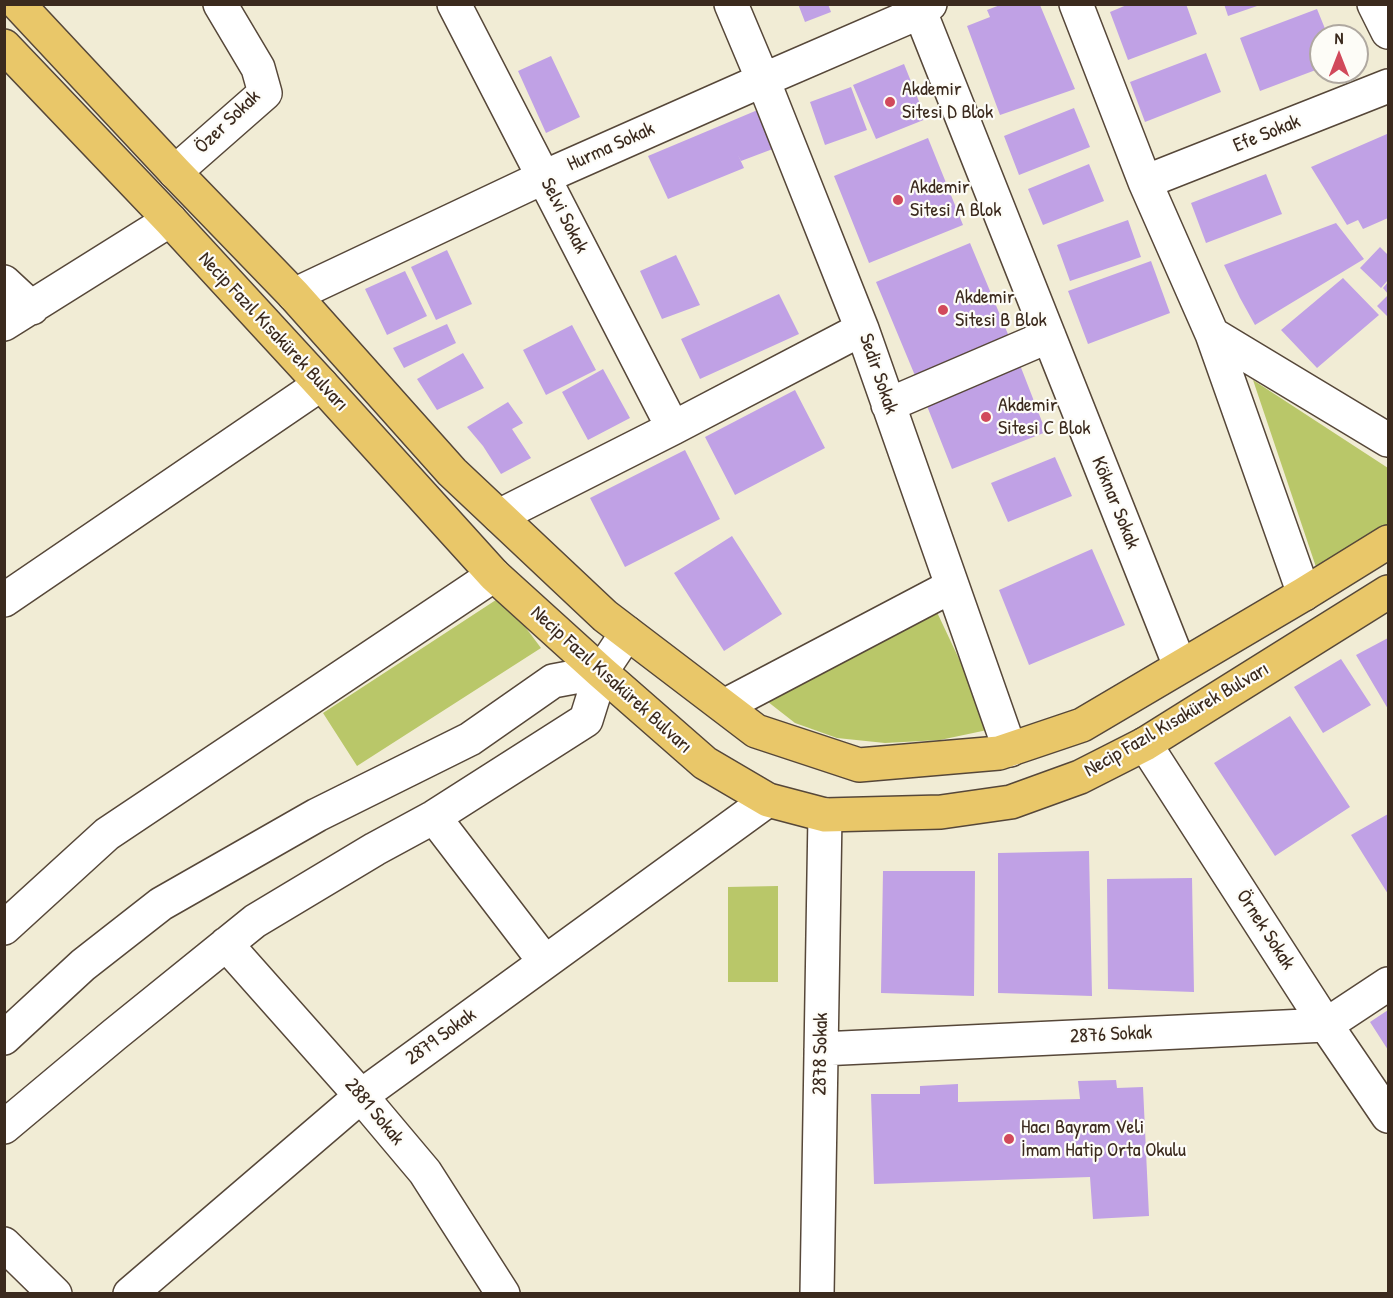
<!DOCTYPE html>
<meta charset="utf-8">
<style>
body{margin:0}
#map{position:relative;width:1393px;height:1298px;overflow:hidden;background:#f1ecd5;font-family:"Patrick Hand",sans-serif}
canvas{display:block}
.frame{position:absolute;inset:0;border:6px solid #3b2a1e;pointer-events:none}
.north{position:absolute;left:1309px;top:24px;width:60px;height:60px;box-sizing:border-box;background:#fdfcf7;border:2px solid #afa8a0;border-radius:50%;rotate:0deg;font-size:16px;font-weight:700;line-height:24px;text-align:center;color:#3b2a1e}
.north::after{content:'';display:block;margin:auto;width:21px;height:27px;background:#d1495b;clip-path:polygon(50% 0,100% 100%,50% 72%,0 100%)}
</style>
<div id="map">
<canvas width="1393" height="1298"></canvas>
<div class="frame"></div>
<div class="north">N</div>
</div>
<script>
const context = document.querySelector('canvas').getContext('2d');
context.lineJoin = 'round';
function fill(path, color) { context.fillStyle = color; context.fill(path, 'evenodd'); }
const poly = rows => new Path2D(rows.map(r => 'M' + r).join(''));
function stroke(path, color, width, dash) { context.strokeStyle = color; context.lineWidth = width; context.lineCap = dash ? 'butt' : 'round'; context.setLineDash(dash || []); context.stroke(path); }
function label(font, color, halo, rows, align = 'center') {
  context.font = font + ' "Patrick Hand",sans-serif'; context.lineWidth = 4.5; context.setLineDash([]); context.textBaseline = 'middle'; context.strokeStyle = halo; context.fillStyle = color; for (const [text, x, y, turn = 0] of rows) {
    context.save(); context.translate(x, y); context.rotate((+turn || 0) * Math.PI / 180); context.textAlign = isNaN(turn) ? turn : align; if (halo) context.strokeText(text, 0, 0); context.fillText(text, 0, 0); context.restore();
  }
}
const green = poly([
 [1253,380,1388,468,1388,524,1316,567],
 [502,596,541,648,357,766,323,713],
 [935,608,992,729,940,740,885,743,837,738,795,723,763,698],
 [778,886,778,982,728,982,728,887]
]);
const building = poly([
 [798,4,828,4,831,12,805,22],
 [1129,4,1186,4,1197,34,1128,60,1110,12],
 [1224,4,1260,4,1260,5,1228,16],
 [1000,5,1040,5,1075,89,1000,115,967,26,990,17,987,10],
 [1317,9,1328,36,1321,36,1321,68,1260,91,1240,38],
 [1206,53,1221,92,1145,122,1130,82],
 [551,56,580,117,546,133,518,71],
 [904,64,926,119,876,139,853,85],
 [851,87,867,130,825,145,810,102],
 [1074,108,1090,147,1019,175,1004,136],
 [760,109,778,147,741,161,738,155,744,168,668,199,648,156],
 [1387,134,1388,136,1388,218,1363,229,1358,220,1347,225,1311,167],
 [928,138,963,225,869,263,834,176],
 [1089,164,1104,201,1043,225,1028,189],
 [1266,174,1282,214,1206,243,1191,203],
 [1128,220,1141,257,1070,281,1057,245],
 [1336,223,1364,259,1255,325,1240,298,1224,265],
 [970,243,1010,339,916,378,876,282],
 [1380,247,1388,255,1388,280,1381,288,1360,268],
 [447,250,472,304,436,320,411,267],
 [676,255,700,305,662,319,640,271],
 [1151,261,1170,313,1088,344,1068,291],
 [405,271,427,316,387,335,365,289],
 [1343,278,1379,315,1317,368,1281,330],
 [1388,282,1388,294,1383,288],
 [779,294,799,334,700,379,681,339],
 [1388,295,1388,314,1387,316,1377,306],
 [447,324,456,343,404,368,393,348],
 [572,325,596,370,546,395,523,350],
 [463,353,484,388,437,410,417,379],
 [1020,365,1046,432,952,469,925,401],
 [603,369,630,418,588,440,562,392],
 [795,390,825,448,735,495,705,437],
 [508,402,523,423,512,429,531,458,501,474,483,446,467,427],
 [685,450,720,519,625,567,590,498],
 [1055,457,1072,496,1008,522,991,483],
 [732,536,782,614,724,651,674,573],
 [1092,549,1125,625,1029,665,999,590],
 [1388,638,1388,709,1356,655],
 [1341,659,1371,705,1323,733,1294,687],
 [1290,716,1350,807,1275,856,1214,763],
 [1388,814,1388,894,1351,835],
 [1089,851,1092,996,998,993,998,853],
 [883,871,975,871,974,996,881,993],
 [1192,878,1194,992,1108,989,1107,879],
 [1388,1010,1388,1050,1370,1022],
 [1116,1080,1117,1088,1143,1087,1149,1216,1093,1219,1090,1177,874,1184,871,1094,920,1094,920,1086,958,1084,958,1102,1080,1099,1078,1081]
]);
const minor = poly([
 [454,4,673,428],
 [731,4,763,80,862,329,1010,750],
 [917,4,1180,666],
 [1076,4,1145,182,1212,334,1304,594],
 [1374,4,1388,32],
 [175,172,265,93,258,68,220,4],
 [1145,182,1388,86],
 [4,282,32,308],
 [294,295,544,177,763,80,920,12,930,4],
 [4,324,170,220],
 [1212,334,1388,440],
 [888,405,1049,336],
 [499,516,673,428,862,329],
 [4,600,321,384],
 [724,706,952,586],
 [1145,744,1326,1025,1388,1116],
 [434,817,545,962],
 [4,928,107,834,494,575],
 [226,944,361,1096,425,1172,503,1294],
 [4,1038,83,965,161,904,317,815,470,739,553,681,601,672],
 [821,1049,1326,1025,1388,984],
 [4,1127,114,1035,255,921,375,849,434,817,586,720,601,672,627,633],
 [4,1244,55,1294],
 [130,1294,361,1096,768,800],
 [817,1294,825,815]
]);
const major = poly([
 [18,4,175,172,294,295,452,472,605,616,756,731,859,765,999,753,1082,725,1304,594,1388,542],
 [4,46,170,220,321,384,494,575,601,672,705,763,768,800,825,815,941,812,1011,802,1080,777,1145,744,1388,592]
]);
const markers = [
 [890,102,6,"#d1495b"],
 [898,200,6,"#d1495b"],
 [943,310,6,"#d1495b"],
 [986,417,6,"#d1495b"],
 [1009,1139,6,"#d1495b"]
];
const poiNames = [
 ["Akdemir",902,90],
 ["Sitesi D Blok",902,113],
 ["Akdemir",910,188],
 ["Sitesi A Blok",910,211],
 ["Akdemir",955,298],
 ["Sitesi B Blok",955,321],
 ["Akdemir",998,406],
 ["Sitesi C Blok",998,429],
 ["Hacı Bayram Veli",1021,1128],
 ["İmam Hatip Orta Okulu",1021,1151]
];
const streetNames = [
 ["Özer Sokak",228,122,-44],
 ["Efe Sokak",1267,134,-22],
 ["Hurma Sokak",611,147,-24],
 ["Selvi Sokak",564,216,63],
 ["Necip Fazıl Kısakürek Bulvarı",273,332,47],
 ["Sedir Sokak",878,374,71],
 ["Köknar Sokak",1115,503,68],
 ["Necip Fazıl Kısakürek Bulvarı",611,680,42],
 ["Necip Fazıl Kısakürek Bulvarı",1177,720,-30],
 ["Örnek Sokak",1265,930,57],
 ["2876 Sokak",1111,1035,-3],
 ["2879 Sokak",441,1037,-36],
 ["2878 Sokak",821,1054,-89],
 ["2881 Sokak",374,1112,50]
];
fill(green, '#b9c769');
fill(building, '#c0a1e5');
stroke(minor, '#564739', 36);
stroke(major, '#564739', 36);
stroke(minor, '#fff', 33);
stroke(major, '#e9c769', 33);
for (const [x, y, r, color] of markers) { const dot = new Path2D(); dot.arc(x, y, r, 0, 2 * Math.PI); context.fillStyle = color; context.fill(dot); stroke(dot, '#fdfcf7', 2); }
label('20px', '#3b2a1e', '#fdfcf7', poiNames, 'left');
label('20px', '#3b2a1e', '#fdfcf7', streetNames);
</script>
